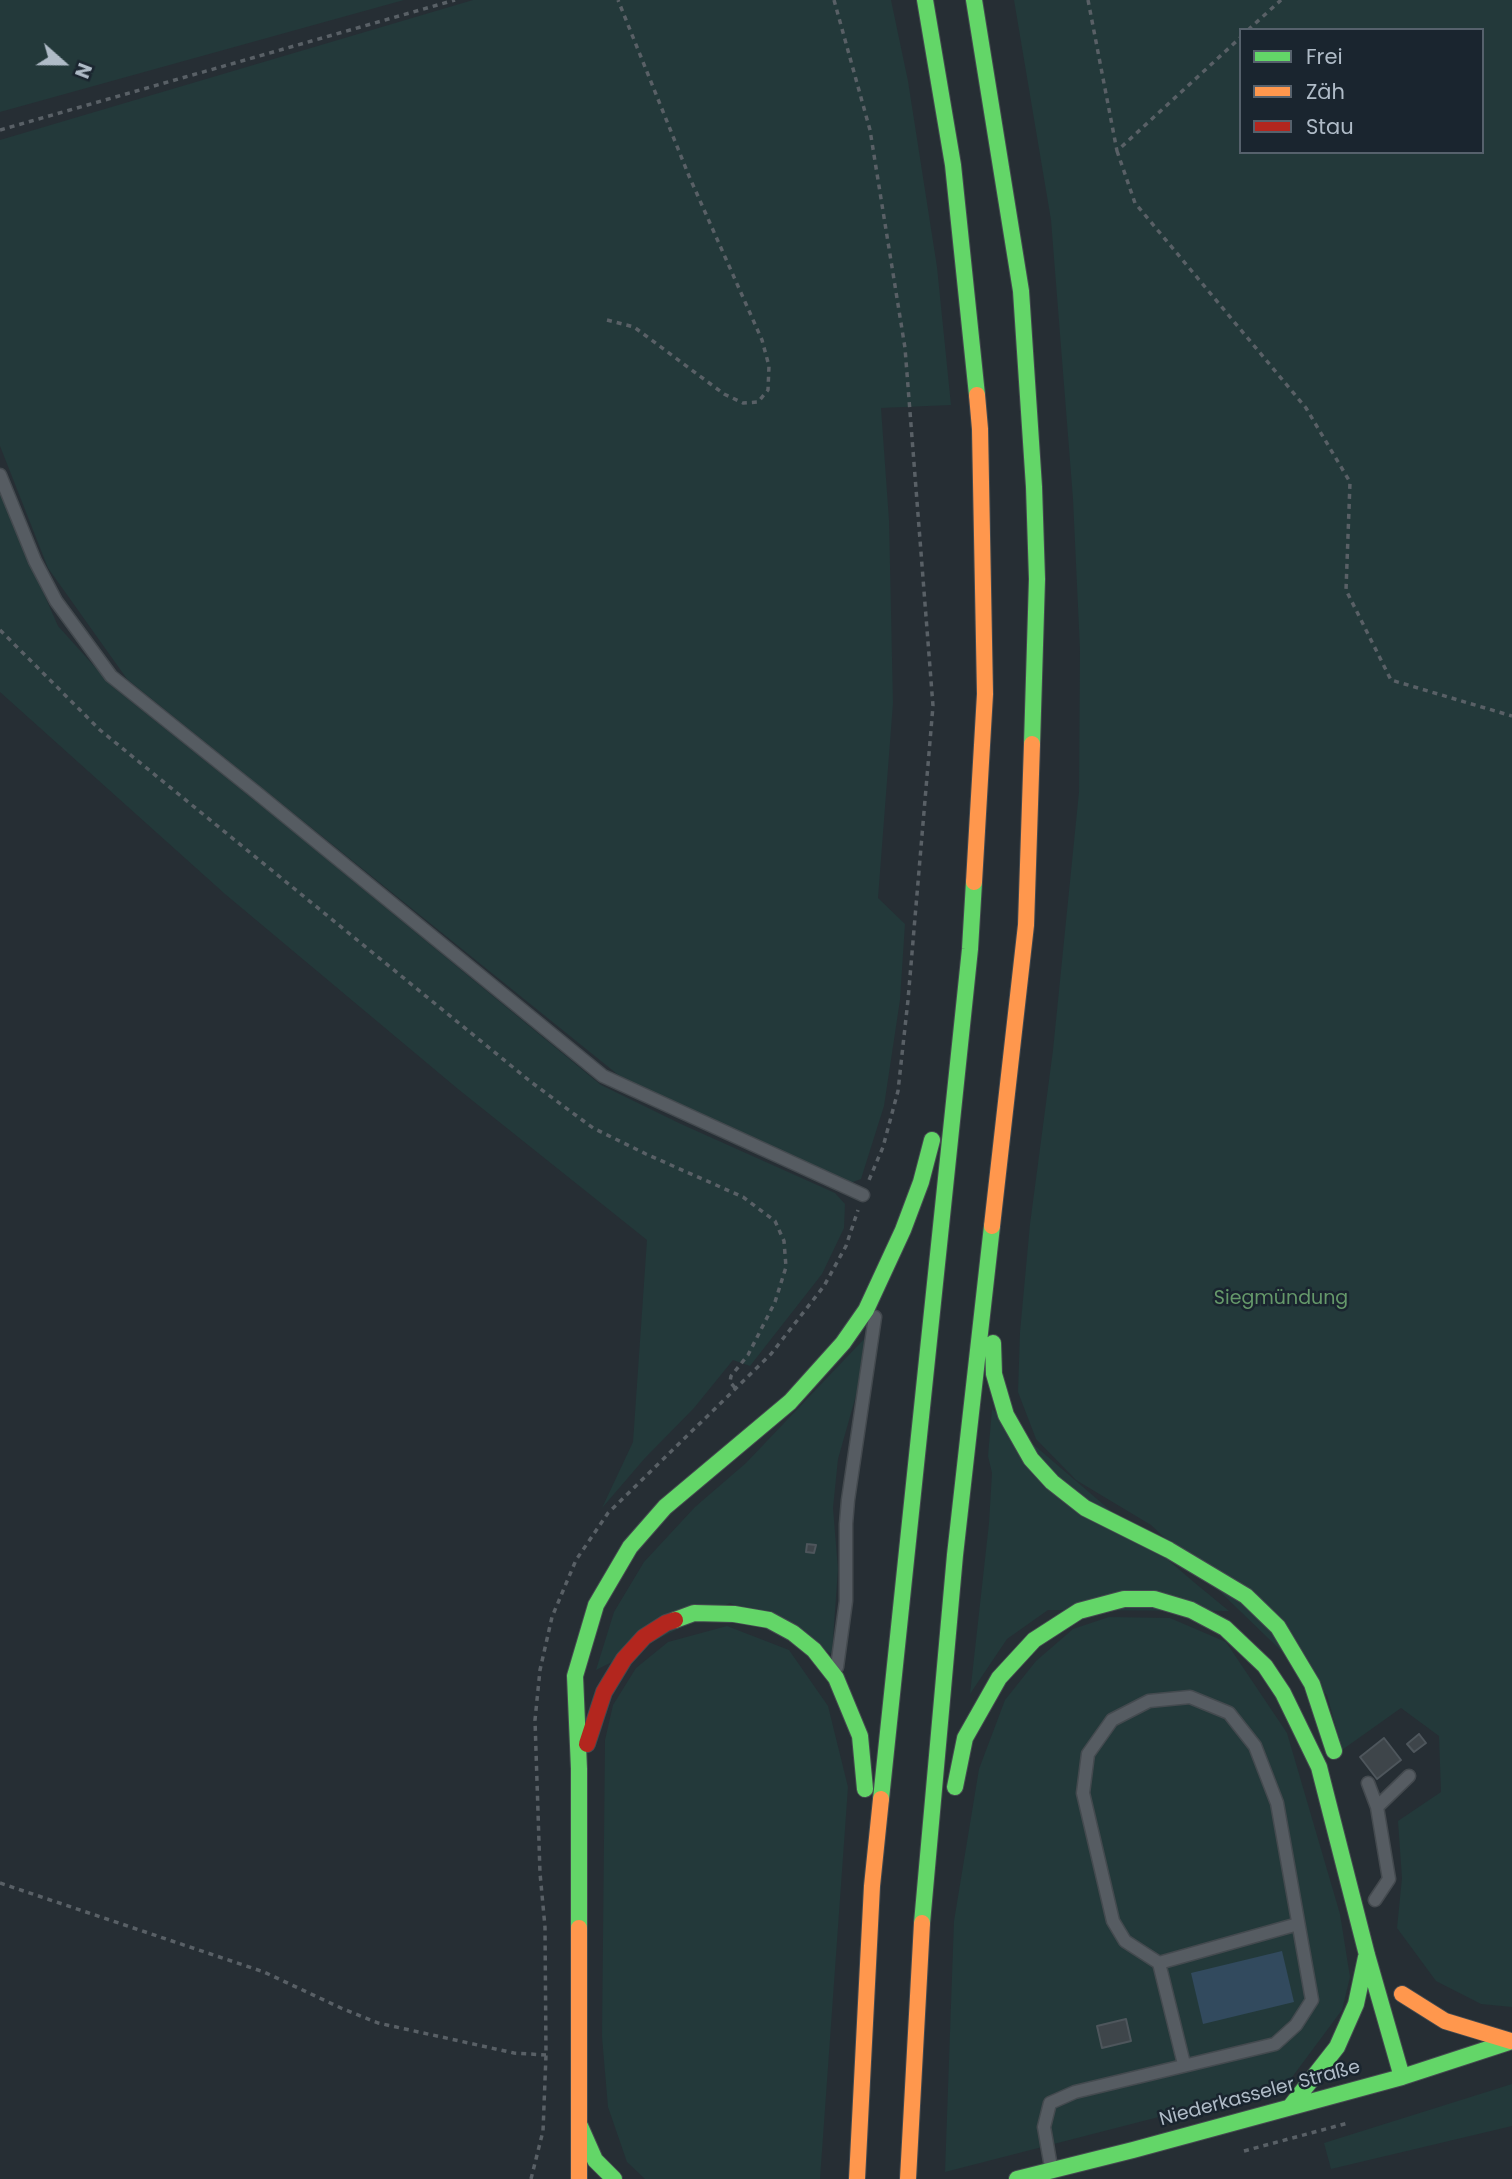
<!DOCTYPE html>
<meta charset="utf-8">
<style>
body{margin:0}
#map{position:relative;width:1512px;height:2179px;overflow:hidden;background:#262e34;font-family:Poppins,sans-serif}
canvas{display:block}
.legend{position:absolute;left:1239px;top:28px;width:245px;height:126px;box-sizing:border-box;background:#1a252f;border:2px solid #56616c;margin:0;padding:9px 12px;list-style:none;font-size:21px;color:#afbbc7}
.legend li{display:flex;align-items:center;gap:14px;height:35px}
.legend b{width:35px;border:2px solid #56616c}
.north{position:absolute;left:28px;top:28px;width:70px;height:70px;-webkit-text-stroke:5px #1a252f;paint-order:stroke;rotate:111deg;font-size:19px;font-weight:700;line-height:28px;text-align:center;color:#afbbc7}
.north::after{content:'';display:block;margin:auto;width:24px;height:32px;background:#afbbc7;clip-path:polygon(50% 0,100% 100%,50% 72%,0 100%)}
</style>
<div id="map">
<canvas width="1512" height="2179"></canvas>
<ul class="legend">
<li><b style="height:9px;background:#63d668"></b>Frei</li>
<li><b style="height:9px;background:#ff974d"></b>Zäh</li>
<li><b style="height:9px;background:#b3261e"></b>Stau</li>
</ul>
<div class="north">N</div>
</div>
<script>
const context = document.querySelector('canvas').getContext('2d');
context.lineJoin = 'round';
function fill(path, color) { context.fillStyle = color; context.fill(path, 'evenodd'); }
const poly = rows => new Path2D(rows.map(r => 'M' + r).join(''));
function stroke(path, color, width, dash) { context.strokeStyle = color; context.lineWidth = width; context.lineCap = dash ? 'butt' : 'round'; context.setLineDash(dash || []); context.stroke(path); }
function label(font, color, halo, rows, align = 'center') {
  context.font = font + ' Poppins,sans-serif'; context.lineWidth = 5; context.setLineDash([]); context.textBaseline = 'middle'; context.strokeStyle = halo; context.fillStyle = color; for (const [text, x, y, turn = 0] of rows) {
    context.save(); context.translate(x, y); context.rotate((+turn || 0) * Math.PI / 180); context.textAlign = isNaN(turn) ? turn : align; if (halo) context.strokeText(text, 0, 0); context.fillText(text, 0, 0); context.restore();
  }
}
const green = poly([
 [0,0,404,0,0,112],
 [473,0,891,0,908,81,937,267,951,405,881,408,889,520,893,703,878,898,905,924,900,1000,884,1106,861,1179,850,1183,627,1082,127,679,48,568,0,446,0,140],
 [1014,0,1512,0,1512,2007,1481,2004,1436,1981,1397,1928,1402,1878,1398,1821,1441,1792,1439,1736,1401,1708,1342,1750,1327,1695,1151,1525,1076,1480,1036,1439,1018,1392,1020,1332,1030,1224,1053,1050,1079,792,1080,650,1073,499,1051,220],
 [1241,30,1482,30,1482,152,1241,152],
 [0,494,58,626,113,687,279,820,601,1085,681,1124,835,1193,845,1204,844,1228,822,1274,750,1366,733,1360,694,1408,645,1458,602,1508,633,1442,647,1240,458,1089,225,894,0,692],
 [865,1338,857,1392,838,1459,833,1508,838,1569,832,1654,730,1603,596,1670,614,1612,644,1562,695,1507,746,1463],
 [992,1409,1195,1583,1229,1611,1048,1610,1007,1639,970,1694,989,1523,992,1473,988,1456],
 [1109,1617,1170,1618,1226,1642,1287,1733,1340,1914,1350,1977,1342,2010,1287,2084,945,2172,954,1921,979,1769,1005,1700,1036,1661,1073,1629],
 [727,1626,789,1650,828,1706,848,1787,820,2179,645,2179,627,2162,608,2107,602,2037,605,1740,613,1705,636,1668,668,1642],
 [1512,2084,1512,2126,1331,2169,1324,2143]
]);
const water = poly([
 [1282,1951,1294,2002,1203,2024,1191,1973]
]);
const building = poly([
 [807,1544,816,1545,814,1553,806,1552,807,1544],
 [1419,1734,1426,1743,1414,1752,1407,1744,1419,1734],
 [1384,1738,1401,1760,1377,1779,1360,1757,1384,1738],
 [1126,2019,1131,2041,1102,2048,1097,2026,1126,2019]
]);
const path = poly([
 [834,0,870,130,905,348,933,706,908,1000,898,1091,883,1147,869,1180],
 [1088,0,1117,151,1241,37],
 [1248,30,1281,0],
 [0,130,455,0],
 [1117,151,1135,203,1306,408,1350,482,1346,590,1391,680,1512,716],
 [607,320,634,327,724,394,743,403,758,402,768,390,769,366,762,340,689,176,618,0],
 [0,630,100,730,531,1082,593,1128,646,1154,743,1197,775,1221,784,1241,786,1267,775,1302,748,1355,731,1376,730,1382,736,1389],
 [0,1883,264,1972,341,2008,378,2023,514,2053,546,2055],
 [1244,2151,1348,2123],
 [531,2179,543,2131,546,2055,545,1927,540,1873,535,1720,540,1670,552,1617,576,1560,608,1513,771,1354,824,1286,846,1246,858,1210]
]);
const lane = poly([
 [0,475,35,561,56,601,111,676,257,793,603,1076,863,1195],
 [837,1667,846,1601,846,1524,848,1500,875,1317],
 [1368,1783,1377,1807],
 [1375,1900,1389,1879,1377,1807,1409,1776],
 [1159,1963,1298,1924],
 [1051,2167,1044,2127,1050,2103,1075,2092,1275,2044,1296,2025,1312,2000,1277,1803,1255,1746,1229,1713,1190,1697,1149,1701,1112,1720,1088,1754,1083,1793,1113,1921,1125,1941,1159,1963,1184,2064]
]);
const fast = poly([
 [925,0,953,165,977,395],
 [974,0,1021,291,1034,487,1037,579,1032,744],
 [993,1343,994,1374,1006,1415,1031,1459,1052,1482,1085,1508,1169,1550,1246,1596,1278,1627,1312,1684,1334,1751],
 [675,1620,694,1613,734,1614,769,1620,793,1633,814,1650,836,1678,860,1736,865,1789],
 [955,1787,965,1738,999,1678,1034,1640,1079,1611,1124,1599,1154,1599,1191,1610,1225,1628,1265,1666,1283,1693,1319,1767,1367,1955,1402,2077],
 [881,1799,970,949,974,882],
 [922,1923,955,1555,992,1226],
 [579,1928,579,1769,575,1676,596,1605,630,1547,665,1507,790,1402,843,1343,866,1310,903,1230,921,1182,932,1140],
 [1290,2107,1337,2047,1356,2004,1366,1957],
 [580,2126,595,2160,614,2179],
 [1017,2179,1133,2150,1402,2077,1512,2041]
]);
const slow = poly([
 [974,882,985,694,980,429,977,395],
 [992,1226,1026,925,1032,744],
 [579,1928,579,2179],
 [1402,1994,1445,2021,1511,2041],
 [857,2179,872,1886,881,1799],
 [908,2179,922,1923]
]);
const jam = poly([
 [587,1744,604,1692,624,1659,644,1637,666,1623,675,1620]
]);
const parkNames = [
 ["Siegmündung",1281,1299]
];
const streetNames = [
 ["Niederkasseler Straße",1260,2094,-15]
];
fill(green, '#23393a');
fill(water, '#324a5e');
fill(building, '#3e454a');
stroke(building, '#4e565c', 2);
stroke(lane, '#444a4f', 15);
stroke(fast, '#444a4f', 18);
stroke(slow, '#444a4f', 18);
stroke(jam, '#444a4f', 18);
stroke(path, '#596066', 3.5, [5, 5]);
stroke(lane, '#565c62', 12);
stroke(fast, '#63d668', 16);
stroke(slow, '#ff974d', 16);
stroke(jam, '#b3261e', 16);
label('19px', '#65986a', '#1a252f', parkNames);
label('19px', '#afbbc7', '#1a252f', streetNames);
</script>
